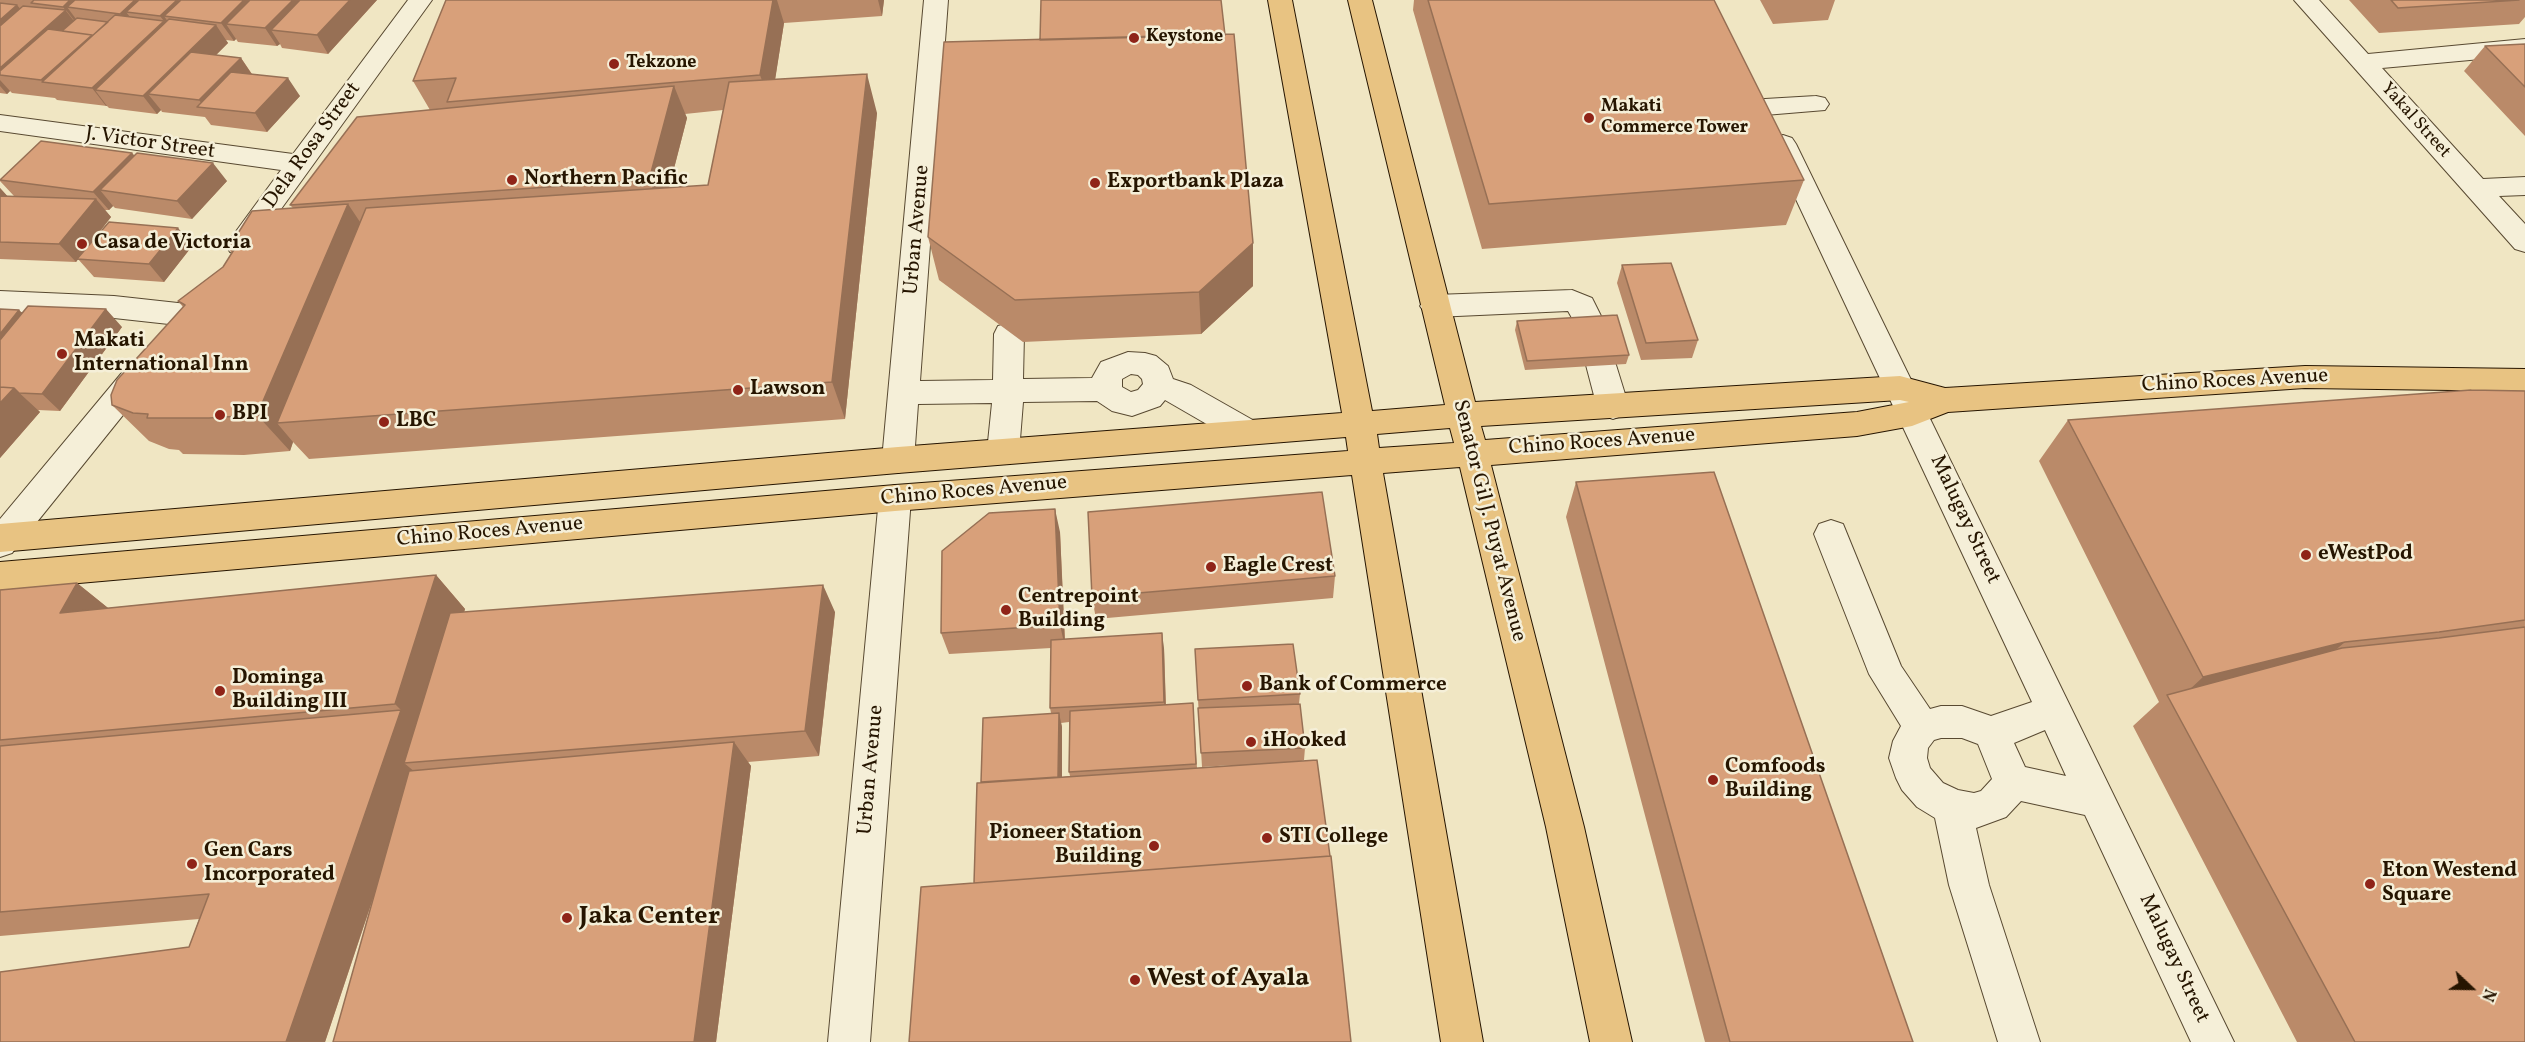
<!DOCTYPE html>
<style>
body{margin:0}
#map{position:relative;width:2525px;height:1042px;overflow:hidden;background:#f0e6c3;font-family:Vollkorn,serif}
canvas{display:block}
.north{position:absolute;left:2441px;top:958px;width:60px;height:60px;-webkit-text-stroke:4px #f5efd8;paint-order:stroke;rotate:112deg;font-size:16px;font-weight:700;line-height:24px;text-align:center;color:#261500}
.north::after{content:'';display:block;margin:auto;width:21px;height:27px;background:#261500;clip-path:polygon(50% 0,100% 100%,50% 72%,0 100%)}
</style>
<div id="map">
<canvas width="2525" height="1042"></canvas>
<div class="north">N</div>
</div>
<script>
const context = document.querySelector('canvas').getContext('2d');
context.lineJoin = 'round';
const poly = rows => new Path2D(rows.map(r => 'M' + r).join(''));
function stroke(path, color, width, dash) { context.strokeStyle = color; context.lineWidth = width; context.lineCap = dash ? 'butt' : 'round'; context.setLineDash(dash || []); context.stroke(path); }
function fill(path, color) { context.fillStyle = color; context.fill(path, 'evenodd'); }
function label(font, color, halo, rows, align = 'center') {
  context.font = font + ' Vollkorn,serif'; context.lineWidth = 5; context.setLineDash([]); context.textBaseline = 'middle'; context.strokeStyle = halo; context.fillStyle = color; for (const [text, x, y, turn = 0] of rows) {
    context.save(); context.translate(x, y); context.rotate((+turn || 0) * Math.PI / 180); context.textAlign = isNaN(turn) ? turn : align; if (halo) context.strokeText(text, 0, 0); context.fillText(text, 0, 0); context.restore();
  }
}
const minor = poly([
 [408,0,432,0,250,252,240,255,230,252,226,245,281,170,0,131,0,115,293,154,408,0],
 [924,0,948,0,920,381,993,380,994,334,998,326,1009,323,1020,326,1024,334,1023,379,1092,378,1101,362,1128,352,1145,353,1156,356,1168,366,1173,379,1191,385,1258,423,1263,432,1258,441,1247,444,1236,441,1165,400,1160,406,1132,416,1112,411,1097,401,1023,402,1019,452,1014,461,1003,464,992,461,987,452,992,403,918,404,914,460,909,469,898,473,887,469,882,460,924,0],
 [1131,374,1138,375,1142,379,1143,384,1138,390,1131,392,1122,387,1122,379,1131,374],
 [2294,0,2319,0,2368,54,2525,39,2525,55,2382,68,2483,179,2525,177,2525,195,2499,196,2525,224,2525,252,2515,249,2294,0],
 [1816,96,1825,98,1829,104,1825,110,1765,115,1756,113,1752,107,1756,101,1765,99,1816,96],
 [1783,135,1792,138,1796,144,2234,1042,2191,1042,2085,815,2021,801,2006,817,1976,828,1989,885,2040,1042,1998,1042,1949,885,1935,818,1917,807,1902,790,1896,778,1889,758,1893,741,1901,726,1869,674,1814,534,1819,524,1831,520,1843,524,1901,666,1930,709,1941,706,1962,706,1991,716,2032,702,1770,144,1774,138,1783,135],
 [2045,730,2066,776,2025,767,2014,743,2045,730],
 [1941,738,1962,738,1978,744,1992,779,1981,791,1974,793,1958,790,1943,783,1930,768,1927,758,1928,748,1934,740,1941,738],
 [1572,290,1592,298,1606,326,1601,334,1591,337,1581,334,1568,311,1435,317,1425,313,1420,306,1425,299,1435,295,1572,290],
 [0,291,114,296,187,304,197,307,202,315,197,323,187,326,114,318,0,311,0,291],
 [1601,354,1612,357,1616,365,1629,407,1624,415,1613,419,1602,415,1597,407,1586,365,1590,357,1601,354],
 [141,360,152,363,156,371,152,379,12,553,0,557,0,519,130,363,141,360],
 [895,485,907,489,911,498,870,1042,828,1042,879,498,883,489,895,485]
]);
const major = poly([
 [1268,0,1292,0,1372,411,1445,405,1348,0,1372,0,1475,402,1900,376,1945,388,2305,366,2525,369,2525,391,2305,388,1948,412,1912,426,1857,436,1491,465,1584,827,1632,1042,1590,1042,1546,827,1460,467,1383,473,1483,1042,1441,1042,1352,475,895,511,0,590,0,562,895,485,1348,451,1346,437,898,473,0,552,0,524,898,447,1342,413,1268,0],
 [1900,400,1909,402,1857,412,1485,440,1481,426,1900,400],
 [1450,428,1454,443,1379,448,1377,434,1450,428]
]);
const wall = poly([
 [0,0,377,0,328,54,282,48,280,44,277,46,238,42,236,39,234,41,226,40,228,43,216,55,241,58,252,74,300,96,267,132,211,125,205,117,162,112,161,110,157,114,109,108,107,106,57,100,55,98,12,93,10,91,7,94,0,93],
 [446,0,884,0,882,16,784,23,775,79,877,113,845,419,309,459,293,442,290,451,244,455,183,454,179,450,169,449,149,441,112,405,183,307,178,301,223,267,232,253,228,249,293,208,290,205,430,110,413,81],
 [723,110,708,185,669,188,687,118,685,114],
 [1414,0,1714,0,1804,180,1786,225,1482,249,1413,10],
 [1760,0,1835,0,1828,20,1773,24],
 [2349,0,2525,0,2525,17,2519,24,2379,33],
 [1225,35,1253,243,1253,286,1201,334,1023,342,939,280,928,237],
 [2525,44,2525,136,2464,71,2485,46],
 [132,153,135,156,227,181,192,219,115,208,113,206,109,210,105,210,111,217,88,247,193,245,164,282,94,277,78,259,76,262,0,259,0,188,7,196,14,196,0,181,0,179],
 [1622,265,1698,340,1692,358,1641,360,1617,283],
 [0,309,19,310,22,313,122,327,60,411,38,410,40,412,0,458],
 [1517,321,1629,355,1626,364,1525,370,1515,330],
 [2525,391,2525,1042,2297,1042,2133,726,2159,702,2039,461,2068,420],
 [1576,482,1913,1042,1705,1042,1566,517],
 [1060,532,1065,639,1164,648,1166,705,1193,703,1197,768,1232,765,1202,767,1195,649,1300,694,1299,704,1305,748,1304,760,974,883,981,782,1051,713,1050,708,1051,648,949,654,941,633],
 [1069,722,1069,772,1070,776,1062,777,1062,727,1061,723],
 [436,575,465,609,464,612,835,612,819,756,748,762,751,766,716,1042,333,1042,377,887,325,1042,0,1042,189,947,199,919,0,936,0,590,77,583,108,608],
 [1335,576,1333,598,1096,619,1092,597]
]);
const shadedWall = poly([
 [70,0,105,0,67,7,79,23,77,25,63,7],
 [135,0,167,0,126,12,138,27,133,32,120,14],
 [177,0,209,0,164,16,175,32,174,34,160,16],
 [244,0,274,0,226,24,236,39,234,41,221,23],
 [293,0,322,0,271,30,280,44,277,46,265,28],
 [350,0,377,0,328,54,317,35],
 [773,0,777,0,784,23,771,106,760,75],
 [878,0,884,0,882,16],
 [17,5,32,23,0,51,0,20],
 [66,10,80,28,0,75,0,68],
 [164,21,177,39,95,90,107,106,106,106,92,88],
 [216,25,228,43,174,97,148,94,161,110,157,114,143,96],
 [92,35,106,53,43,82,41,80],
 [241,58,253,76,205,108,199,100],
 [867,74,877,113,845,419,832,382],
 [288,78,300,96,267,132,255,113],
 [0,80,10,91,7,94,0,86],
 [674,86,687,118,663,211,649,180],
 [132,153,147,171,100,190,113,206,109,210,93,192],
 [213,163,227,181,192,219,177,201],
 [0,188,12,201,0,215],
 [96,199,111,217,76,262,59,244],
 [348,204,374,243,277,423,293,442,290,451,257,415],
 [178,228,193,245,164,282,149,264],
 [1253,243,1253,286,1201,334,1199,292],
 [106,309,122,327,60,411,42,394],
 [19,310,37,328,0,374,0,334],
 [14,388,40,412,0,458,0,403],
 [1055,509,1060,532,1065,647,1060,625],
 [436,575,465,609,427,735,404,763,415,772,325,1042,286,1042,401,710,395,704],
 [77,583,118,616,60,613],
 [823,585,835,612,819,756,805,731],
 [1162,633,1164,648,1166,717,1164,702],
 [2345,642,2302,678,2172,706,2203,677],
 [1059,713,1062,727,1062,794,1058,780],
 [734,742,751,766,716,1042,694,1042]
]);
const building = poly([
 [34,0,70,0,63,7,31,3,34,0],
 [75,0,135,0,120,14,67,7,75,0],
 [139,0,177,0,160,16,126,12,139,0],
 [181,0,244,0,221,23,164,16,181,0],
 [250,0,293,0,265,28,226,24,250,0],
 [300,0,350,0,317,35,271,30,300,0],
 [446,0,773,0,760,75,447,102,456,78,413,81,446,0],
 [1041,0,1221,0,1225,35,1040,40,1041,0],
 [1428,0,1714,0,1804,180,1489,204,1428,0],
 [2391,0,2519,0,2398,8,2391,0],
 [0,3,17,5,0,20,0,3],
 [23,6,66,10,0,68,0,26,23,6],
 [115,15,164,21,92,88,42,82,115,15],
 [77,18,108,22,92,36,92,35,62,31,77,18],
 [169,19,216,25,143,96,95,90,169,19],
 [48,29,92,35,41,80,0,75,0,71,48,29],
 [1234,34,1253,243,1199,292,1015,300,928,237,944,42,1234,34],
 [2525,44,2525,87,2485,46,2525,44],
 [191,52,241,58,199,100,148,94,191,52],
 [231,72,288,78,255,113,197,107,231,72],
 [867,74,832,382,277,423,366,208,708,185,729,82,867,74],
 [674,86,649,180,290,205,357,117,674,86],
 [41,141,132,153,93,192,0,180,41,141],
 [137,153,213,163,177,201,100,190,137,153],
 [0,196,96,199,59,244,0,242,0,196],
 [348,204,257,415,209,418,147,418,148,414,133,413,112,405,111,395,117,380,185,305,178,301,223,267,235,248,228,249,252,211,348,204],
 [109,222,178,228,149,264,77,259,109,222],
 [1671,263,1698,340,1646,343,1622,265,1671,263],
 [28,306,106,309,42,394,19,393,14,388,0,387,0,340,28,306],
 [0,309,19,310,0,334,0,309],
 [1617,315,1629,355,1527,361,1517,321,1617,315],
 [0,387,14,388,0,403,0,387],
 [2471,390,2525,391,2525,620,2439,632,2345,642,2203,677,2068,420,2471,390],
 [1714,472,1913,1042,1730,1042,1576,482,1714,472],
 [1322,492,1335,576,1092,597,1088,512,1322,492],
 [1055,509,1060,625,941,633,942,551,989,513,1055,509],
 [436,575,395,704,0,740,0,590,77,583,60,613,436,575],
 [823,585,805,731,404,763,450,613,823,585],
 [2525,627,2525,1042,2355,1042,2167,695,2342,648,2439,638,2525,627],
 [1162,633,1164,702,1050,708,1051,640,1162,633],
 [1293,644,1300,694,1198,700,1195,649,1293,644],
 [1193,703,1196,764,1069,772,1070,711,1193,703],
 [1300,704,1305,748,1201,753,1198,708,1300,704],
 [401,710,286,1042,0,1042,0,972,189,947,209,894,0,912,0,746,401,710],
 [1059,713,1058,777,981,782,983,718,1059,713],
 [734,742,694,1042,333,1042,409,771,734,742],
 [1317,760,1330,856,974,883,977,783,1317,760],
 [1331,856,1351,1042,909,1042,921,887,1331,856]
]);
const markers = [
 [1134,38,6,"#8f2418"],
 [614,64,6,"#8f2418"],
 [1589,118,6,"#8f2418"],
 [512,180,6,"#8f2418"],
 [1095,183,6,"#8f2418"],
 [82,244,6,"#8f2418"],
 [62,354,6,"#8f2418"],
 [738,390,6,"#8f2418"],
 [220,415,6,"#8f2418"],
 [384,422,6,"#8f2418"],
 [2306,555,6,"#8f2418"],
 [1211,567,6,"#8f2418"],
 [1006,610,6,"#8f2418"],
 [1247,686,6,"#8f2418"],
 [220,691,6,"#8f2418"],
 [1251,742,6,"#8f2418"],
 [1713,780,6,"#8f2418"],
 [1267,838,6,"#8f2418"],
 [1154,846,6,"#8f2418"],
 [192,864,6,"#8f2418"],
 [2370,884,6,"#8f2418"],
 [567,918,6,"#8f2418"],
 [1135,980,6,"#8f2418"]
];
const farPoinames = [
 ["Keystone",1146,38],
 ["Tekzone",626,64],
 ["Makati",1601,108],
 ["Commerce Tower",1601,129]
];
const farStreetnames = [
 ["Yakal Street",2415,121,48]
];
const streetNames = [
 ["J. Victor Street",150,144,8],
 ["Dela Rosa Street",313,146,-54],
 ["Urban Avenue",918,230,-85],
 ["Chino Roces Avenue",2235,382,-3],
 ["Chino Roces Avenue",1602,443,-4],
 ["Chino Roces Avenue",974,492,-5],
 ["Malugay Street",1964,520,65],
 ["Senator Gil J. Puyat Avenue",1488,521,76],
 ["Chino Roces Avenue",490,533,-5],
 ["Urban Avenue",872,770,-85],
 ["Malugay Street",2173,959,65]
];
const poiNames = [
 ["Northern Pacific",524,180],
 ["Exportbank Plaza",1107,183],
 ["Casa de Victoria",94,244],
 ["Makati",74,342],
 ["International Inn",74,366],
 ["Lawson",750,390],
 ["BPI",232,415],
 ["LBC",396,422],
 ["eWestPod",2318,555],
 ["Eagle Crest",1223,567],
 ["Centrepoint",1018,598],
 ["Building",1018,622],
 ["Dominga",232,679],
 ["Building III",232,703],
 ["Bank of Commerce",1259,686],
 ["iHooked",1263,742],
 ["Comfoods",1725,768],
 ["Building",1725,792],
 ["Pioneer Station",1142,834,"right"],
 ["Building",1142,858,"right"],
 ["STI College",1279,838],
 ["Gen Cars",204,852],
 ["Incorporated",204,876],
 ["Eton Westend",2382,872],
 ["Square",2382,896]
];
const nearPoinames = [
 ["Jaka Center",579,918],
 ["West of Ayala",1147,980]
];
stroke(minor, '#584931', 2);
stroke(major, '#261500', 2);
fill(minor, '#f5efd8');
fill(major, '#e8c382');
fill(wall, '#ba8a69');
fill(shadedWall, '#977055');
fill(building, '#d8a07a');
stroke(building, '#977055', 1.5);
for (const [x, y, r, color] of markers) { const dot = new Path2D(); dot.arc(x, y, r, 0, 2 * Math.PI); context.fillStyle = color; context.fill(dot); stroke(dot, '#f5efd8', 2); }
label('bold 18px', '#261500', '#f5efd8', farPoinames, 'left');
label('18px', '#261500', '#f5efd8', farStreetnames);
label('21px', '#261500', '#f5efd8', streetNames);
label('bold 21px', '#261500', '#f5efd8', poiNames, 'left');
label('bold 26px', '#261500', '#f5efd8', nearPoinames, 'left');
</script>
